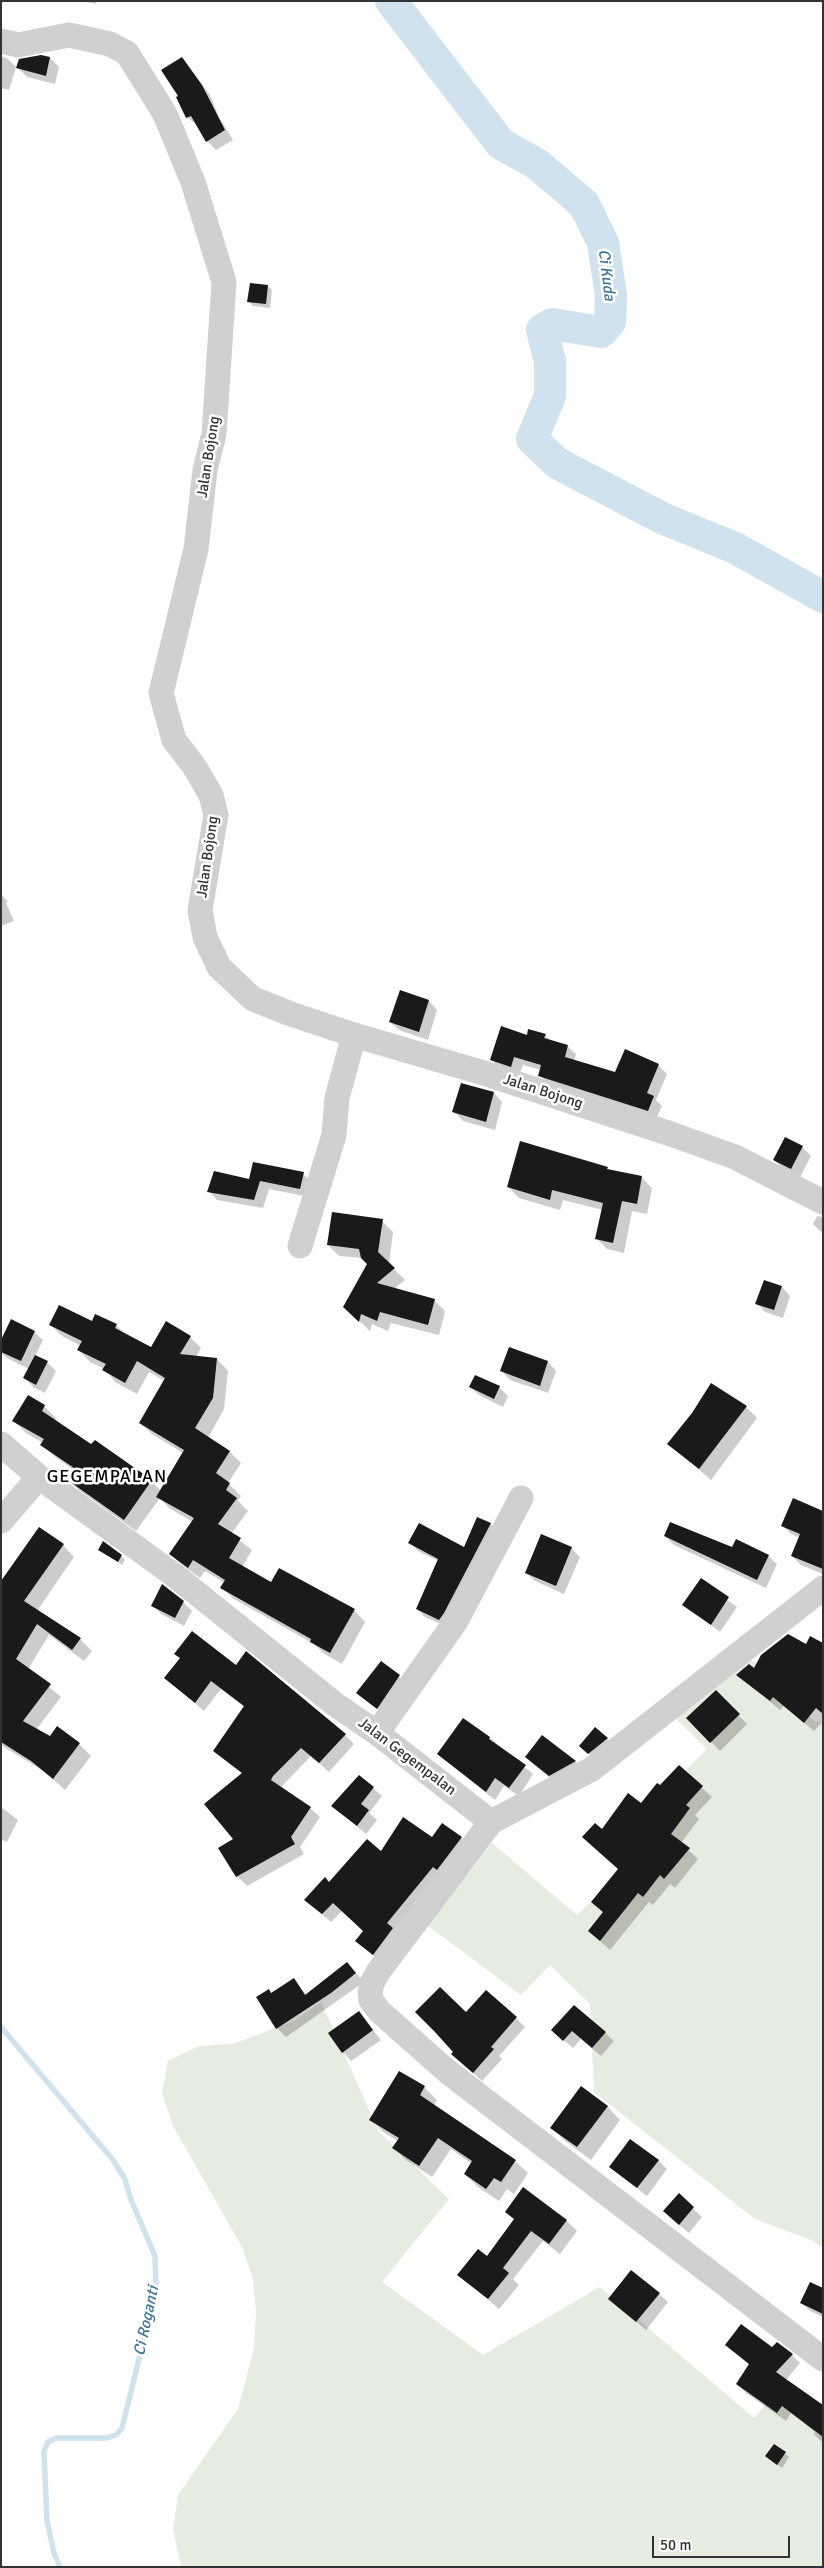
<!DOCTYPE html>
<style>
body{margin:0}
#map{position:relative;width:824px;height:2568px;overflow:hidden;background:#fff;font-family:Signika,sans-serif}
canvas{display:block}
.frame{position:absolute;inset:0;border:2px solid #333;pointer-events:none}
.scale{position:absolute;left:652px;top:2536px;width:138px;height:22px;box-sizing:border-box;border:2px solid #333;border-top:0;padding-left:6px;font-size:15px;line-height:18px;white-space:nowrap;color:#333;-webkit-text-stroke:4px #fff;paint-order:stroke}
</style>
<div id="map">
<canvas width="824" height="2568"></canvas>
<div class="frame"></div>
<div class="scale">50 m</div>
</div>
<script>
const context = document.querySelector('canvas').getContext('2d');
context.lineJoin = 'round';
function fill(path, color) { context.fillStyle = color; context.fill(path, 'evenodd'); }
const poly = rows => new Path2D(rows.map(r => 'M' + r).join(''));
function stroke(path, color, width, dash) { context.strokeStyle = color; context.lineWidth = width; context.lineCap = dash ? 'butt' : 'round'; context.setLineDash(dash || []); context.stroke(path); }
function label(font, color, halo, rows, align = 'center') {
  context.font = font + ' Signika,sans-serif'; context.lineWidth = 5; context.setLineDash([]); context.textBaseline = 'middle'; context.strokeStyle = halo; context.fillStyle = color; for (const [text, x, y, turn = 0] of rows) {
    context.save(); context.translate(x, y); context.rotate((+turn || 0) * Math.PI / 180); context.textAlign = isNaN(turn) ? turn : align; if (halo) context.strokeText(text, 0, 0); context.fillText(text, 0, 0); context.restore();
  }
}
const green = poly([
 [750,1659,795,1691,788,1701,815,1721,823,1722,823,2248,811,2240,755,2219,594,2092,590,2004,550,1965,521,1995,427,1925,492,1843,577,1915,638,1857,663,1793,707,1749,675,1718],
 [321,2002,379,2132,449,2199,382,2282,483,2355,600,2287,754,2418,774,2395,823,2422,823,2567,181,2567,173,2529,178,2495,238,2409,254,2348,256,2312,253,2279,242,2247,173,2126,162,2093,168,2061,199,2046,233,2044,294,2021]
]);
const shadow = poly([
 [82,1,96,1,96,4],
 [1,56,8,59,16,67,9,90,1,88],
 [41,56,50,58,59,67,55,84,27,77,18,68],
 [181,58,210,95,219,117,233,140,216,150,207,141,198,126,188,118,178,98,180,96],
 [268,286,272,290,270,308,253,306,249,302],
 [1,894,8,902,6,903,14,921,1,926],
 [400,992,429,1001,437,1010,428,1040,399,1030,390,1022],
 [545,1035,551,1041,567,1046,576,1054,574,1061,616,1074,625,1051,658,1065,667,1074,656,1100,662,1106,656,1119,549,1084,540,1075,541,1070,523,1065,519,1075,500,1068,491,1059,528,1037],
 [494,1093,502,1102,495,1130,463,1121,454,1112],
 [802,1147,811,1156,800,1177,783,1169,774,1160],
 [607,1168,611,1171,642,1178,652,1188,647,1214,632,1211,624,1253,607,1249,597,1239,603,1210,563,1200,560,1210,519,1198,508,1187],
 [303,1174,312,1182,309,1197,269,1189,263,1208,217,1200,209,1191,250,1180],
 [817,1216,823,1217,823,1234,813,1224],
 [382,1221,393,1232,389,1264,405,1280,394,1289,434,1300,445,1311,439,1335,391,1323,388,1331,372,1324,370,1331,356,1318,369,1264,363,1258,339,1256,328,1245],
 [764,1281,782,1287,790,1296,783,1318,765,1312,757,1303],
 [92,1323,116,1325,125,1334,151,1349,190,1337,201,1348,196,1357,217,1359,228,1371,224,1409,208,1438,230,1452,241,1463,228,1483,241,1496,238,1501,248,1511,231,1534,252,1550,242,1567,272,1584,354,1610,365,1622,342,1664,323,1653,314,1644,234,1599,222,1588,225,1583,205,1571,200,1578,182,1565,171,1554,193,1522,169,1508,160,1498,136,1531,80,1491,68,1479,74,1470,54,1456,42,1444,43,1443,26,1433,14,1421,28,1397,44,1406,56,1418,55,1421,91,1446,95,1441,151,1481,161,1491,183,1453,152,1434,140,1423,165,1381,149,1372,137,1394,115,1382,105,1369,90,1362,79,1350,81,1346,62,1336,51,1325],
 [34,1332,43,1340,35,1356,47,1362,56,1371,45,1393,33,1387,25,1378,29,1369,7,1358,1,1353,1,1342],
 [509,1349,548,1362,556,1371,548,1393,510,1380,502,1371],
 [470,1387,499,1387,508,1396,503,1407,479,1395],
 [746,1407,757,1418,711,1480,669,1444],
 [823,1512,823,1574,801,1565,792,1556,800,1538,791,1534,782,1525],
 [477,1519,491,1524,499,1533,448,1627,425,1617,417,1609,438,1561,418,1551,410,1542,464,1549],
 [665,1536,768,1556,777,1564,766,1588,674,1545],
 [63,1545,74,1557,37,1611,80,1639,92,1651,84,1661,49,1635,28,1669,61,1697,36,1730,50,1738,79,1744,91,1756,65,1790,45,1772,1,1745,1,1584],
 [571,1548,580,1557,564,1594,535,1581,526,1573],
 [100,1550,121,1556,125,1560,122,1565],
 [701,1580,737,1607,720,1632,684,1605],
 [183,1602,192,1611,184,1626,161,1614,153,1605],
 [823,1644,823,1721,814,1731,784,1706,780,1710,738,1675,806,1645],
 [175,1654,236,1667,345,1735,354,1744,329,1772,311,1756,282,1786,281,1788,310,1808,320,1817,300,1847,304,1854,247,1886,237,1876,220,1849,235,1839,243,1774,215,1751,244,1707,221,1689,204,1711,166,1678,181,1659],
 [381,1662,408,1685,386,1716,358,1693],
 [716,1692,747,1724,720,1751,688,1718],
 [596,1729,616,1747,598,1762,581,1746],
 [542,1737,576,1762,584,1770,558,1784,535,1766,526,1757],
 [490,1738,533,1774,519,1796,504,1786,495,1800,438,1754],
 [679,1767,712,1797,695,1815,699,1819,681,1843,698,1859,675,1888,670,1884,653,1905,649,1902,610,1950,589,1931,604,1913,592,1902,619,1870,602,1831,641,1805],
 [373,1788,382,1796,369,1813,377,1820,366,1834,333,1806],
 [1,1807,18,1820,7,1842,1,1839],
 [432,1838,461,1838,470,1846,382,1963,357,1941,365,1931,343,1910,331,1922,305,1900,381,1852],
 [347,1964,364,1982,286,2037,277,2028,258,1997,272,1994,294,1980,307,1995],
 [574,2006,614,2041,601,2056,581,2039,573,2048,562,2039],
 [359,2013,381,2040,351,2061,343,2052],
 [466,2014,516,2018,525,2027,499,2056,502,2059,482,2081,462,2063,454,2052],
 [400,2073,424,2087,437,2100,434,2106,515,2161,528,2173,514,2194,507,2189,499,2201,478,2187,465,2174,472,2164,451,2149,432,2177,406,2160,394,2148,398,2141,383,2132,371,2119],
 [607,2106,620,2120,591,2160,565,2141,552,2128],
 [658,2160,667,2169,647,2196,610,2167],
 [679,2195,702,2217,689,2233,673,2220],
 [506,2211,566,2220,577,2231,560,2254,543,2241,513,2279,519,2285,499,2309,459,2275,487,2257,515,2220],
 [823,2290,823,2317,810,2311,802,2303],
 [659,2294,668,2302,646,2330,609,2299],
 [727,2345,772,2349,792,2355,800,2363,786,2380,823,2406,823,2443,814,2434,815,2432,791,2413,786,2421,746,2393,737,2384,750,2365],
 [775,2445,789,2457,782,2468,771,2460]
]);
const stream = poly([
 [1,2027,113,2160,125,2179,131,2200,155,2256,156,2290,122,2428,116,2435,107,2438,56,2438,48,2442,44,2451,47,2521,54,2553,60,2567]
]);
const river = poly([
 [391,1,501,144,537,164,584,204,603,243,611,295,610,322,601,332,552,324,542,330,550,361,550,396,532,439,557,463,662,518,735,548,823,597]
]);
const building = poly([
 [41,55,50,57,46,76,16,68,19,59],
 [182,57,202,85,225,130,206,142,191,116,186,118,176,97,178,96,161,70],
 [250,283,268,285,266,304,247,302],
 [400,990,429,1000,419,1032,389,1022],
 [501,1026,527,1035,528,1029,546,1034,544,1038,568,1045,565,1057,615,1072,625,1049,659,1064,647,1093,654,1096,648,1111,538,1076,541,1065,514,1057,511,1067,490,1060],
 [461,1083,494,1092,486,1122,452,1112],
 [785,1137,803,1146,791,1169,773,1160],
 [520,1141,608,1167,607,1169,642,1176,637,1204,622,1201,613,1243,595,1239,603,1203,552,1190,550,1200,507,1187],
 [253,1162,304,1172,300,1189,260,1181,254,1200,207,1192,214,1171,249,1179],
 [332,1212,383,1219,378,1252,395,1268,377,1283,435,1299,428,1325,380,1312,377,1321,361,1314,359,1322,343,1307,367,1264,361,1258,359,1249,327,1245],
 [764,1280,782,1286,774,1310,755,1304],
 [59,1305,92,1321,95,1314,117,1324,115,1328,151,1347,166,1321,191,1336,180,1354,217,1358,213,1398,195,1428,230,1451,216,1473,230,1483,226,1490,237,1498,218,1524,241,1538,229,1558,271,1582,279,1568,355,1609,330,1653,310,1642,311,1639,220,1588,225,1580,193,1560,188,1568,169,1554,194,1518,156,1497,184,1450,139,1423,165,1378,137,1361,125,1383,102,1370,106,1364,77,1350,82,1341,49,1325],
 [11,1319,35,1331,21,1361,1,1352,1,1340],
 [509,1347,548,1361,540,1386,500,1371],
 [35,1355,48,1361,36,1385,23,1378],
 [475,1375,500,1386,494,1399,469,1387],
 [711,1383,747,1406,699,1469,667,1444,692,1413],
 [28,1395,45,1405,42,1411,91,1444,95,1440,152,1480,124,1520,66,1479,74,1468,40,1445,44,1439,12,1421],
 [793,1498,823,1511,823,1569,791,1556,800,1534,781,1526],
 [477,1517,491,1523,444,1613,439,1620,416,1609,438,1559,408,1543,419,1523,464,1547],
 [670,1522,732,1547,736,1539,769,1555,757,1580,664,1536],
 [39,1527,64,1544,24,1601,81,1638,72,1650,37,1624,16,1659,51,1684,23,1721,50,1736,57,1726,80,1743,53,1779,31,1761,1,1742,1,1581],
 [541,1534,572,1547,556,1586,525,1573],
 [103,1541,122,1555,118,1562,98,1550],
 [701,1578,729,1597,711,1625,682,1605],
 [162,1584,184,1601,175,1618,151,1606],
 [192,1631,236,1665,246,1651,346,1734,319,1763,301,1748,273,1776,271,1780,311,1807,291,1837,295,1844,236,1877,218,1848,233,1839,204,1804,242,1773,213,1751,244,1706,211,1681,195,1703,164,1678,180,1658,174,1654],
 [788,1634,806,1644,810,1636,823,1643,823,1714,816,1708,804,1723,773,1697,770,1701,736,1675,749,1664,754,1668,761,1655],
 [381,1661,400,1675,377,1709,356,1693],
 [716,1690,740,1714,710,1743,686,1718],
 [463,1718,490,1737,489,1739,526,1765,509,1788,495,1778,486,1792,437,1754],
 [595,1727,608,1738,588,1754,579,1746],
 [542,1735,576,1761,549,1776,525,1757],
 [679,1765,703,1786,686,1805,690,1808,671,1834,690,1848,664,1879,660,1875,643,1897,638,1893,600,1941,588,1931,603,1912,591,1902,618,1869,582,1837,595,1823,602,1829,628,1793,641,1803,657,1783,660,1785],
 [359,1775,374,1787,361,1804,369,1810,357,1826,331,1806],
 [403,1817,432,1837,442,1823,462,1837,437,1870,433,1867,387,1923,393,1928,373,1955,355,1941,363,1931,333,1903,322,1914,304,1900,325,1877,329,1882,367,1839,381,1851],
 [347,1962,356,1973,331,1993,276,2029,256,1997,269,1989,271,1993,294,1978,305,1995],
 [440,1987,466,2012,486,1990,517,2017,491,2047,494,2049,473,2073,451,2054,453,2052,435,2032,415,2012],
 [574,2005,606,2032,592,2048,572,2031,563,2041,551,2030],
 [359,2011,373,2030,342,2053,328,2033],
 [399,2071,425,2086,420,2095,516,2160,501,2182,494,2178,486,2189,464,2174,472,2161,438,2138,419,2166,392,2148,399,2138,369,2120],
 [581,2086,608,2106,577,2147,550,2128],
 [630,2139,659,2160,637,2188,609,2167],
 [523,2187,567,2220,549,2244,531,2231,503,2268,509,2273,488,2299,457,2275,478,2249,487,2256,514,2219,505,2212],
 [679,2193,694,2207,679,2225,663,2211],
 [631,2270,660,2293,636,2322,608,2299],
 [810,2282,823,2288,823,2314,800,2303],
 [741,2324,772,2347,777,2342,793,2354,776,2372,823,2405,823,2437,782,2406,777,2413,736,2384,749,2364,725,2345],
 [774,2444,786,2452,777,2465,765,2456]
]);
const minor = poly([
 [1,41,18,45,69,35,110,44,127,53,165,114,193,182,224,282,214,434,205,470,196,549,161,693,174,740,194,766,211,795,216,815,200,910,205,937,219,967,253,999,291,1014,354,1035,487,1074,671,1134,735,1157,823,1202],
 [300,1246,334,1135,337,1098,354,1035],
 [1,1444,39,1477,174,1575,336,1705,377,1733,491,1822],
 [1,1521,39,1477],
 [823,1588,592,1769,491,1822,378,1972,372,1983,370,1992,371,2000,379,2011,448,2072,823,2359],
 [377,1733,456,1621,521,1498]
]);
const streetNames = [
 ["Jalan Bojong",209,457,-81],
 ["Jalan Bojong",208,857,-82],
 ["Jalan Bojong",543,1092,18],
 ["Jalan Gegempalan",407,1757,37]
];
const waterNames = [
 ["Ci Kuda",606,275,83],
 ["Ci Roganti",147,2321,-78]
];
const quarterNames = [
 ["GEGEMPALAN",107,1477]
];
fill(green, '#e6ecdf');
fill(shadow, '#0003');
stroke(stream, '#cfe2ee', 5.5);
stroke(river, '#cfe2ee', 32);
fill(building, '#1a1a1a');
stroke(minor, '#d0d0d0', 25);
label('15px', '#333', '#fff', streetNames);
label('italic 16px', '#3f7597', '#fff', waterNames);
context.letterSpacing = '1px';
label('18px', '#000', '#fff', quarterNames);
context.letterSpacing = '0px';
</script>
